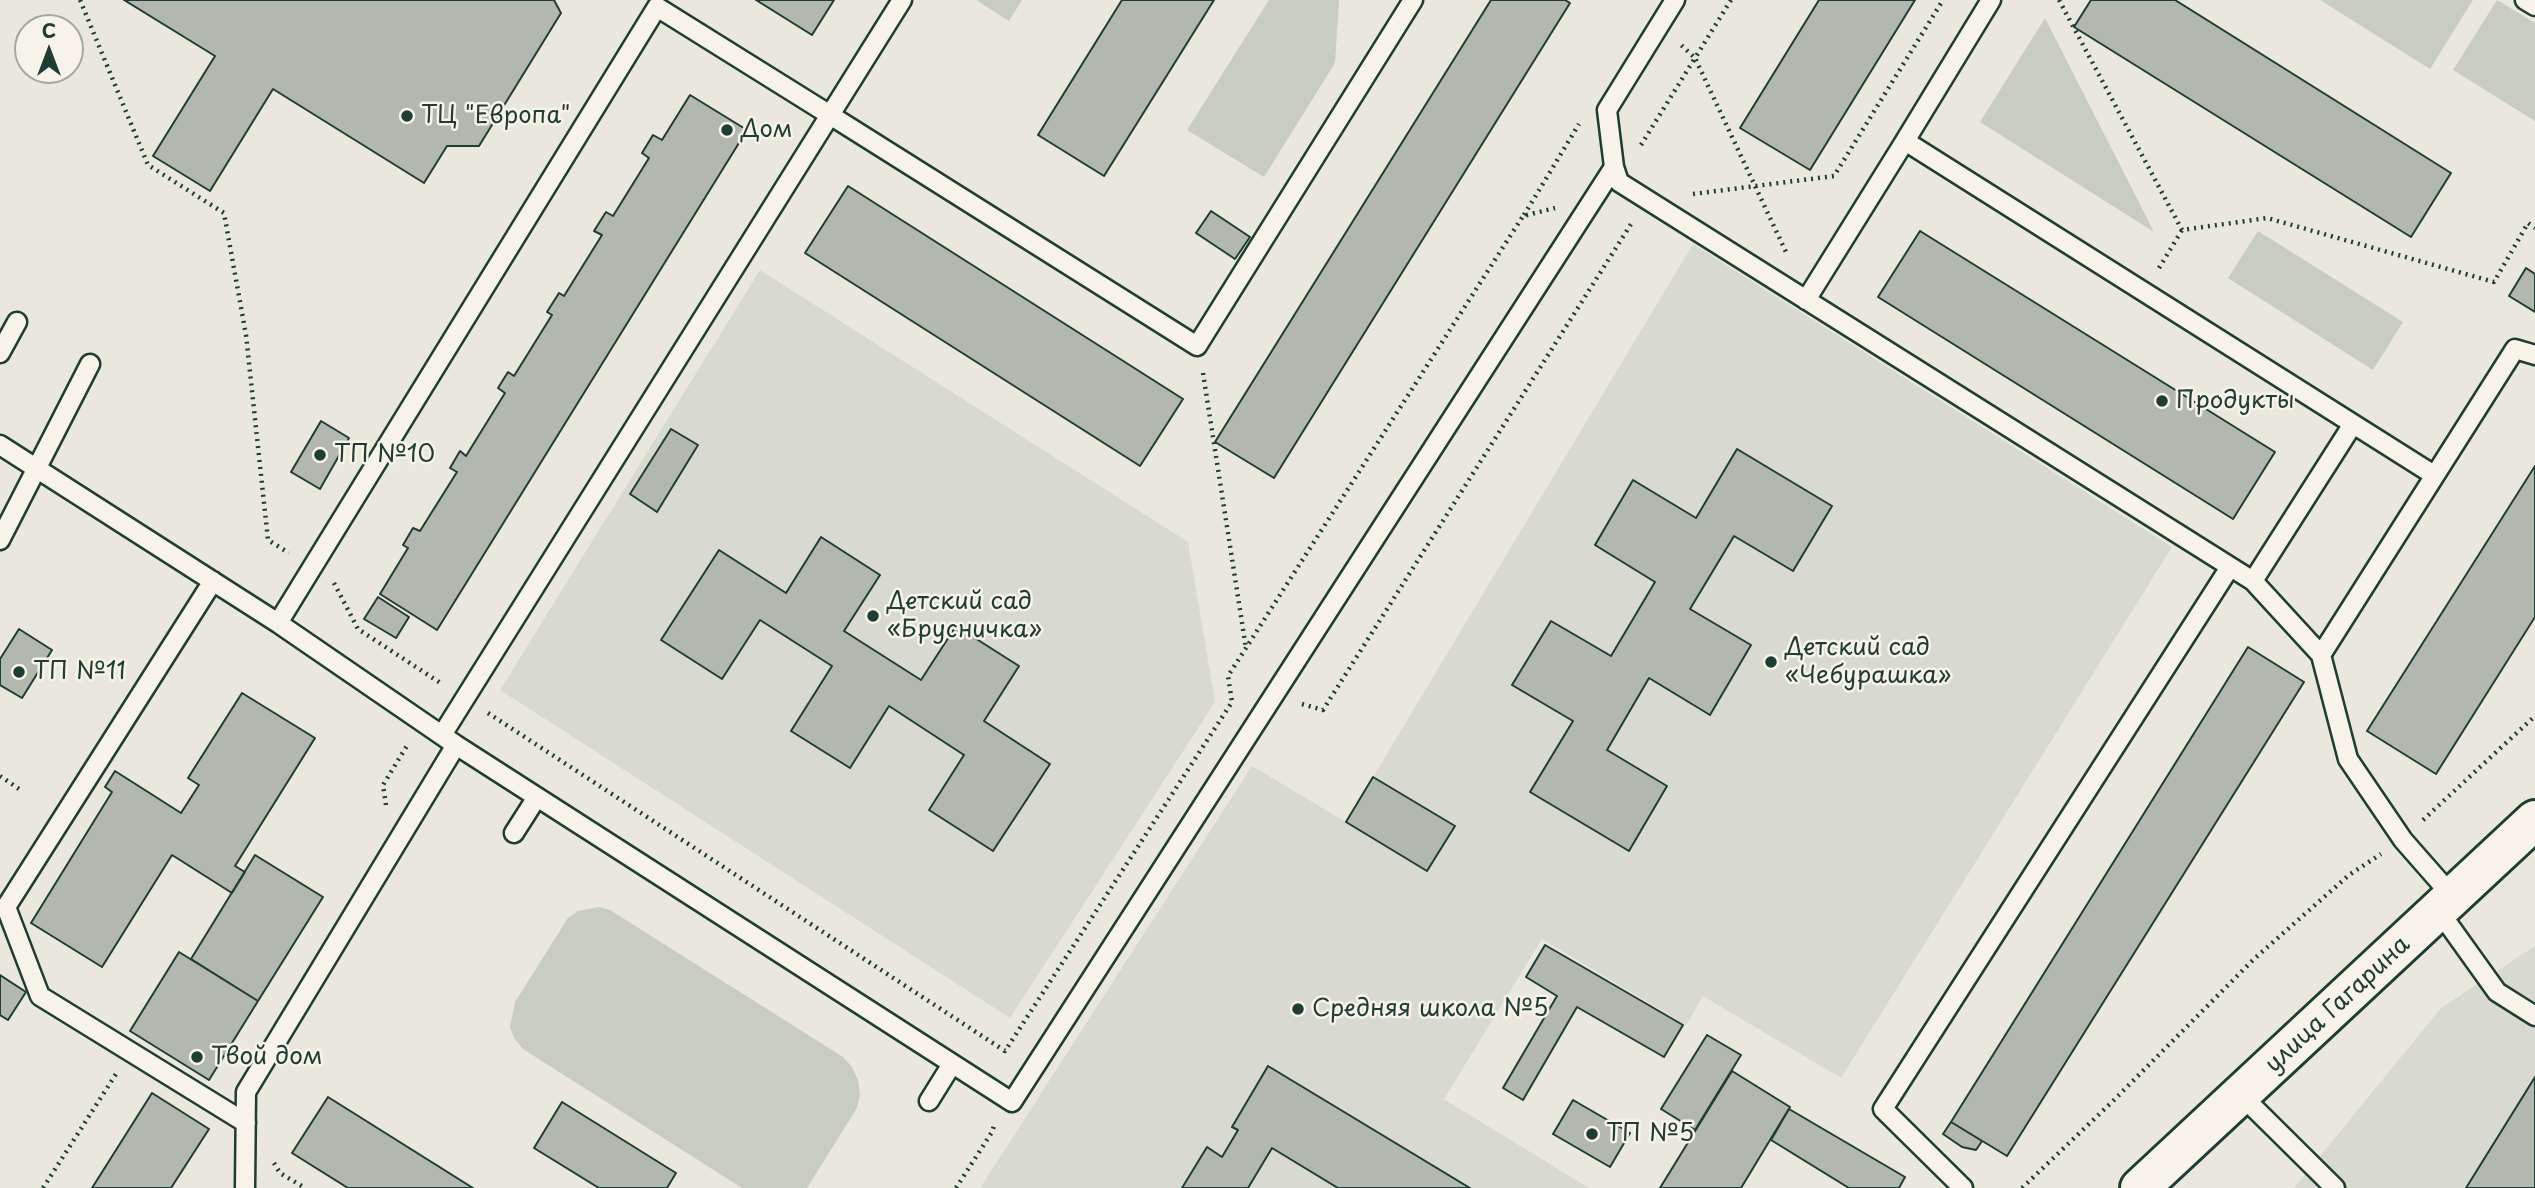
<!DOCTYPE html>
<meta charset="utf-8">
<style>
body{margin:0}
#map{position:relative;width:2535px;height:1188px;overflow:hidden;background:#eae8dd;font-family:"Playpen Sans",sans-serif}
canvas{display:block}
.north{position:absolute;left:14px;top:14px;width:70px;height:70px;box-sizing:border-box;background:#f7f3e8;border:2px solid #a1aaa0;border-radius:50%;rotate:0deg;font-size:19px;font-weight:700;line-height:28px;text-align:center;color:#1f3d34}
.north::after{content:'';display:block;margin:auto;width:24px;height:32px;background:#1f3d34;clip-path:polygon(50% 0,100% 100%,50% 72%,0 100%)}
</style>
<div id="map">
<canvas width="2535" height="1188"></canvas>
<div class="north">С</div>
</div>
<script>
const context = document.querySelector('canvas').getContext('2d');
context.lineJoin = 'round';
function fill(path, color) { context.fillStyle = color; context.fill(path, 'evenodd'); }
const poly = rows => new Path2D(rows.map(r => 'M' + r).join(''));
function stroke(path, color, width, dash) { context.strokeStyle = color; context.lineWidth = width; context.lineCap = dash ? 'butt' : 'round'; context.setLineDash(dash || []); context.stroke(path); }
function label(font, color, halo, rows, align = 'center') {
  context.font = font + ' "Playpen Sans",sans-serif'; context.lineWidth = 5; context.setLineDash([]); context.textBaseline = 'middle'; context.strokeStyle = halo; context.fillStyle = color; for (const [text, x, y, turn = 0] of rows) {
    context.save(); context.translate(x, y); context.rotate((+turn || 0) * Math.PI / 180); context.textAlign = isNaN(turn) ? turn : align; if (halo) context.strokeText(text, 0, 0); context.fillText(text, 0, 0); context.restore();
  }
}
const built = poly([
 [1693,244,2172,547,1841,1078,1703,996,1686,1025,1542,939,1444,1099,1589,1188,980,1188,1252,766,1346,822],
 [760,270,1188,542,1215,702,1010,1018,500,690],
 [2535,946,2535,1188,2294,1188,2441,1008]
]);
const green = poly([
 [976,0,1022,0,1009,21],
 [1269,0,1339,0,1335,63,1264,177,1187,130],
 [2320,0,2473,0,2430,69],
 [2497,0,2535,23,2535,121,2453,70],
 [2045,18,2154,232,1980,122],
 [2258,231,2403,322,2373,370,2228,278],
 [599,907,610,910,843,1057,852,1067,858,1080,860,1094,857,1108,807,1188,742,1188,523,1049,514,1038,510,1027,515,1002,568,918,578,911]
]);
const building = poly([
 [124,0,554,0,561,13,479,146,447,146,424,183,273,89,210,191,153,156,215,56,124,0],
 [756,0,834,0,812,35,756,0],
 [1122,0,1214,0,1104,176,1038,135,1122,0],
 [1491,0,1565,0,1570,3,1274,478,1215,442,1491,0],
 [1819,0,1915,0,1810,170,1740,128,1819,0],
 [2091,0,2175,0,2451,173,2411,237,2074,27,2091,0],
 [690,95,747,130,437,630,380,594,408,548,403,545,413,528,420,531,457,472,450,468,460,451,466,456,505,393,498,388,508,372,514,376,552,315,547,312,559,293,564,296,602,235,594,231,606,212,613,216,649,158,642,153,653,135,662,140,690,95],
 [848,186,1183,399,1140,466,805,253,848,186],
 [1211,211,1250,237,1235,259,1196,233,1211,211],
 [1920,231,2275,452,2233,519,1878,297,1920,231],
 [2526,268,2535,274,2535,312,2509,296,2526,268],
 [321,421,349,438,320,489,291,472,321,421],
 [671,429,698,445,657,512,630,494,671,429],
 [1737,449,1832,506,1793,571,1734,536,1690,609,1751,645,1710,715,1649,678,1607,750,1667,786,1629,851,1530,792,1573,721,1512,685,1551,621,1611,656,1655,582,1595,545,1633,480,1696,518,1737,449],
 [2535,466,2535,617,2436,774,2367,731,2535,466],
 [821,537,880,575,844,631,921,680,956,626,1019,666,984,721,1050,764,993,851,929,810,964,755,889,706,850,768,791,731,832,666,760,620,722,679,661,640,719,550,786,593,821,537],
 [378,597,409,617,396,638,364,619,378,597],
 [19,629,52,650,22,698,0,685,0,659,19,629],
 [2248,647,2304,682,2007,1156,1951,1122,2248,647],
 [242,693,315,738,235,866,245,872,232,893,172,855,102,967,31,923,112,792,105,787,115,771,181,813,199,785,188,778,242,693],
 [1373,777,1455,826,1427,871,1346,822,1373,777],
 [255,855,323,897,258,1001,191,959,255,855],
 [1545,945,1683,1025,1664,1057,1577,1007,1523,1100,1503,1088,1557,996,1526,977,1545,945],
 [179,952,258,1001,209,1080,130,1031,179,952],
 [0,975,26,992,8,1020,0,1015,0,975],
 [1707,1035,1741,1055,1695,1130,1661,1109,1707,1035],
 [1268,1066,1470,1188,1338,1188,1272,1148,1248,1188,1182,1188,1207,1147,1222,1157,1238,1130,1232,1127,1268,1066],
 [1732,1071,1790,1107,1741,1188,1660,1188,1732,1071],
 [2535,1077,2535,1188,2466,1188,2535,1077],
 [152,1093,209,1129,171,1188,92,1188,152,1093],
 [328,1097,473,1188,348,1188,292,1153,328,1097],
 [1573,1100,1630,1133,1610,1167,1553,1134,1573,1100],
 [562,1102,676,1173,667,1188,599,1188,534,1148,562,1102],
 [1789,1109,1905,1177,1899,1188,1849,1188,1771,1140,1789,1109],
 [1951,1122,1982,1141,1976,1150,1962,1147,1943,1134,1951,1122]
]);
const path = poly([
 [80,0,148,165,224,213,246,335,268,540,289,553],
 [1731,0,1695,58,1786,252],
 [2059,0,2182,230,2267,218,2494,282,2528,223,2535,228],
 [1641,145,1695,58,1679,43],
 [1693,194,1834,176,1943,0],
 [1524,215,1579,124],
 [2159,268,2182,230],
 [1203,373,1246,648],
 [334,583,358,629,442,684],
 [1302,704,1323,710,1633,221],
 [488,713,1005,1051,1232,702,1228,676,1523,216,1555,208],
 [0,776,22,791],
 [386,805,383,785,408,744],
 [2423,820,2535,716],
 [274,1163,280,1173,305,1188],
 [43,1188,116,1074],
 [956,1188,992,1132,995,1123],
 [2022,1188,2113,1101,2254,959,2349,875,2381,854]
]);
const service = poly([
 [1991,0,1905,141,2434,475],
 [2525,0,2535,6],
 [1614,167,1619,182,2253,581,2321,655,2348,759,2403,840,2453,897],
 [1806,300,1905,141],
 [0,353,17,322],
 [0,445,278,623,456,745,1012,1102,1614,167,1607,110,1675,0],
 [0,540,90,364],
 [213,581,6,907,40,996,246,1123],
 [2253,581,2353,424],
 [278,623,657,7,830,115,902,0],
 [2321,655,2515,349,2535,355],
 [442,735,830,115,1197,346,1413,0],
 [514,833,537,797],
 [2439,911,2497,992,2535,1016],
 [2241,1095,2335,1188],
 [929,1101,952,1064],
 [245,1188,246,1092,456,745],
 [1963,1188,1883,1109,2230,567]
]);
const secondary = poly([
 [2140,1188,2535,820]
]);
const markers = [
 [407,116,7,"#1f3d34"],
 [727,130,7,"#1f3d34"],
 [2162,401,7,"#1f3d34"],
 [320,455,7,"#1f3d34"],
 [873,616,7,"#1f3d34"],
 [1771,662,7,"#1f3d34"],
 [19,672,7,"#1f3d34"],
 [1298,1009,7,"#1f3d34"],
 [197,1057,7,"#1f3d34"],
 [1592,1134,7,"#1f3d34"]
];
const poiNames = [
 ["ТЦ \"Европа\"",421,116],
 ["Дом",741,130],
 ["Продукты",2176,401],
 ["ТП №10",334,455],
 ["Детский сад",887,602],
 ["«Брусничка»",887,630],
 ["Детский сад",1785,648],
 ["«Чебурашка»",1785,676],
 ["ТП №11",33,672],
 ["Средняя школа №5",1312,1009],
 ["Твой дом",211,1057],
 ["ТП №5",1606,1134]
];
const streetNames = [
 ["улица Гагарина",2338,1005,-43]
];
fill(built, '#d9dacf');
fill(green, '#c8ccc1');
fill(building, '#b2b8ae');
stroke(building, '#1f3d34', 2);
stroke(service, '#1f3d34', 23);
stroke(secondary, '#1f3d34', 44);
stroke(path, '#1f3d34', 4.5, [2, 5]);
stroke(service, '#f7f3e8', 18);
stroke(secondary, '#f7f3e8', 38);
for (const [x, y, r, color] of markers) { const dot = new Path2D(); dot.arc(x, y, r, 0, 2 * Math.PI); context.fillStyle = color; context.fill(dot); stroke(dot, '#f7f3e8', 2.5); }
label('24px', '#1f3d34', '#f7f3e8', poiNames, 'left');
label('24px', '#1f3d34', '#f7f3e8', streetNames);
</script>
